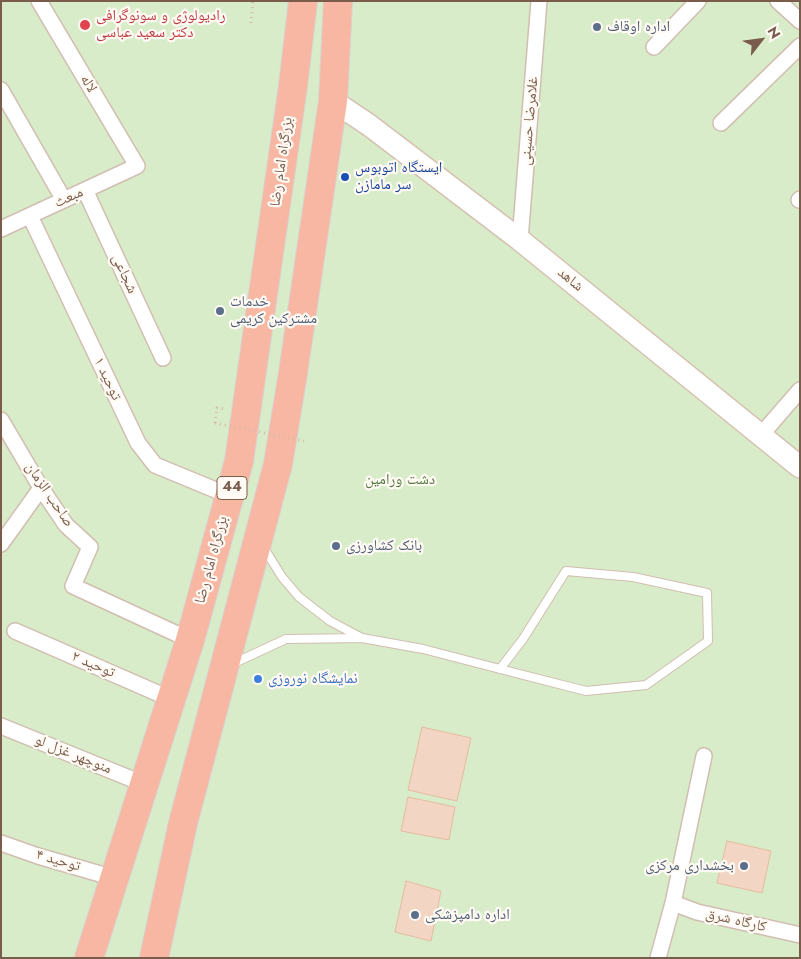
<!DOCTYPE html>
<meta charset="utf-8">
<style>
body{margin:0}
#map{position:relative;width:801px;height:959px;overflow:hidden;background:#fdf6ec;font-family:Jost,sans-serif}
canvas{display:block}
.frame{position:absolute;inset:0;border:2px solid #7a5c4d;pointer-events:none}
.north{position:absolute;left:736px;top:15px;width:50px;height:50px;-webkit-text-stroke:4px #fffaf3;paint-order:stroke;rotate:60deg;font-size:14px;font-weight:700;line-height:20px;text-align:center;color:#7a5c4d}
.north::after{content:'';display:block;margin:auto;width:18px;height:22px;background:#7a5c4d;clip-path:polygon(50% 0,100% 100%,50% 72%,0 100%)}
</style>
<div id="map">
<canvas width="801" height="959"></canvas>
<div class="frame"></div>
<div class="north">N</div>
</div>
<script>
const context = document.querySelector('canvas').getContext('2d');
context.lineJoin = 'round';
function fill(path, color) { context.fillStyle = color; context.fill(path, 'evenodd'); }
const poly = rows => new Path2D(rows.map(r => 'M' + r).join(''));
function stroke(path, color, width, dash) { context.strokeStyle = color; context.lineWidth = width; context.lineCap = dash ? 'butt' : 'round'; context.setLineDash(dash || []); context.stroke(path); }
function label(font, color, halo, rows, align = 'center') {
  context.font = font + ' Jost,"Noto Naskh Arabic",sans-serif'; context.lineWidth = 4.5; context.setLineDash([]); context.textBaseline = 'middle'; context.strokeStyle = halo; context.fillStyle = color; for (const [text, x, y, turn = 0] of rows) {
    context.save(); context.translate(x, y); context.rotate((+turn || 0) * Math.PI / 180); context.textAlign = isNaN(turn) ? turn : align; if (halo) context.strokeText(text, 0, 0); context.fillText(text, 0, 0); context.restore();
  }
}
const green = poly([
 [1,1,800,1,800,958,1,958]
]);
const building = poly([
 [422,727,471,738,457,801,408,790,422,727],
 [408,797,455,807,449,840,401,831,408,797],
 [727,841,771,851,762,893,717,883,727,841],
 [406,881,441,891,431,941,395,932,406,881]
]);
const path = poly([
 [251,23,253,1],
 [215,423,217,408,226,409]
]);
const lane = poly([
 [264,548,282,577,299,597,330,621,360,637],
 [232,664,286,639,362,638,423,649,500,669,586,691,646,685,708,641,707,593,633,577,566,571,523,639,500,669]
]);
const street = poly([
 [778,1,800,21],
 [654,47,698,1],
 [1,90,64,200],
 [721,123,800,46],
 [85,190,163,358],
 [799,200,800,199],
 [30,216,138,443,155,465,230,496],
 [1,229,137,166,39,1],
 [520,240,539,1],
 [1,420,41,488,66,525,90,547,73,586,190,640],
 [761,435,800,390],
 [1,544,41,488],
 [15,631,171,699],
 [1,726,144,784],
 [1,843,38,856,114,878],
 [673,903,697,912,800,935],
 [658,958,673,903,704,756]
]);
const secondary = poly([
 [333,101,369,125,520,240,800,467]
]);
const highway = poly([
 [89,958,190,640,239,461,293,86,303,1],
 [154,958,183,823,278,464,293,373,333,101,338,1]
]);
const pathBridge = poly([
 [215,423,305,441]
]);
const markers = [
 [85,25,6,"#e0444e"],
 [597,27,5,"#5c6f8a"],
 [345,177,5,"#1a4fb4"],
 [220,311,5,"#5c6f8a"],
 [336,546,5,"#5c6f8a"],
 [258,679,5,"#3f7fe0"],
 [744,866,5,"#5c6f8a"],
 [415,915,5,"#5c6f8a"]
];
const shields = [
 [232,488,30]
];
const shieldNames = [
 ["44",232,488]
];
const healthNames = [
 ["رادیولوژی و سونوگرافی",96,16],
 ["دکتر سعید عباسی",96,33]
];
const serviceNames = [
 ["اداره اوقاف",607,27],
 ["خدمات",230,302],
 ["مشترکین کریمی",230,319],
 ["بانک کشاورزی",346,546],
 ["بخشداری مرکزی",734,866,"right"],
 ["اداره دامپزشکی",425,915]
];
const streetNames = [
 ["لاله",88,84,59],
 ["غلامرضا حسینی",530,121,-85],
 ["بزرگراه امام رضا",282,162,-82],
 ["مبعث",69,198,-25],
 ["شجاعی",124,274,65],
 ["شاهد",570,280,39],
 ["توحید ۱",107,379,65],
 ["صاحب الزمان",49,495,56],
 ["بزرگراه امام رضا",212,560,-75],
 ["توحید ۲",93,665,23],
 ["منوچهر غزل لو",73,755,22],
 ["توحید ۴",58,861,16],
 ["کارگاه شرق",736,921,13]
];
const transitNames = [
 ["ایستگاه اتوبوس",355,168],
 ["سر مامازن",355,185]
];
const parkNames = [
 ["دشت ورامین",400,480]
];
const shopNames = [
 ["نمایشگاه نوروزی",268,679]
];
fill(green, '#d8ecc9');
fill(building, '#f3d5c3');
stroke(building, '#e6bba3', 1);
stroke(lane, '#d1beb0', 10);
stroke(street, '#d1beb0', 18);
stroke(secondary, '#d6c0b0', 24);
stroke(highway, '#dad1cd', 30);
stroke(path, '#d9b8a5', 3, [1, 4]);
stroke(lane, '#fff', 8);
stroke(street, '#fff', 15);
stroke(secondary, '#fff', 21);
stroke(highway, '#f7b7a3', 28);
stroke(pathBridge, '#d9b8a5', 3, [1, 4]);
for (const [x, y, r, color] of markers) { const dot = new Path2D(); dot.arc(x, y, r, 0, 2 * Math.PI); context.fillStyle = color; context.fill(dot); stroke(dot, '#fffaf3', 2); }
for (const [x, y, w] of shields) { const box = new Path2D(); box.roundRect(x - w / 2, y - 11.5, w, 23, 4); context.fillStyle = '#fffaf3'; context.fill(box); stroke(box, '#7a5c4d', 1); }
label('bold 14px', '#7a5c4d', null, shieldNames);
label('15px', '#be3a42', '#fffaf3', healthNames, 'left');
label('15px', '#4e5e75', '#fffaf3', serviceNames, 'left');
label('15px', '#7a5c4d', '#fffaf3', streetNames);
label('15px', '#164399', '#fffaf3', transitNames, 'left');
label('15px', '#537a41', '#fffaf3', parkNames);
label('15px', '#366cbe', '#fffaf3', shopNames, 'left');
</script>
